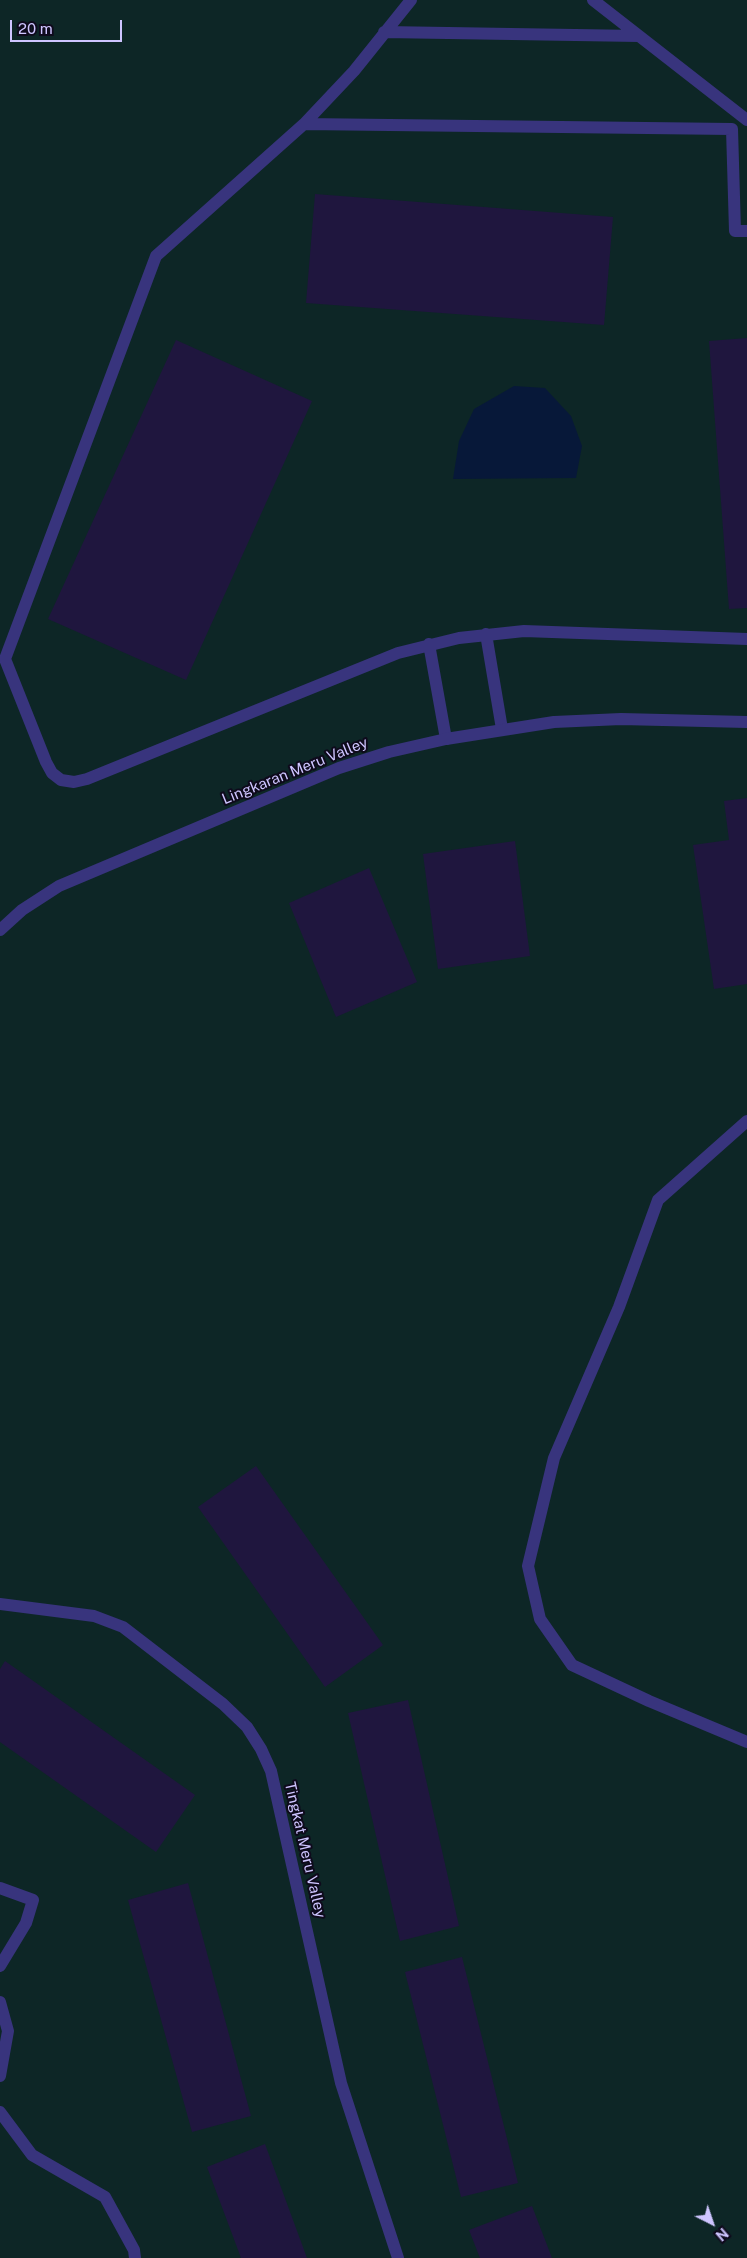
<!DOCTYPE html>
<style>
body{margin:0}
#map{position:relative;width:747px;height:2258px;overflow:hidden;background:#0e0a1c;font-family:"Public Sans",sans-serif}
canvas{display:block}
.north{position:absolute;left:687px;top:2198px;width:50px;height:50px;-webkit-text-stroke:4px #0e0a1c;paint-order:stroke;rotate:139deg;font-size:14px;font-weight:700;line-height:20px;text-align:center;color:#cec5ff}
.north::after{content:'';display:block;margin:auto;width:18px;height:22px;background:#cec5ff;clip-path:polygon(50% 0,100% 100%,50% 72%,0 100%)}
.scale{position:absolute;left:10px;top:20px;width:112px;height:22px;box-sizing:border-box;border:2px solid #cec5ff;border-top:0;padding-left:6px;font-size:15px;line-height:18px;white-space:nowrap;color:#cec5ff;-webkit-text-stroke:4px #0e0a1c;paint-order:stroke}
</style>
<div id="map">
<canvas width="747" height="2258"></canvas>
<div class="north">N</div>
<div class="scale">20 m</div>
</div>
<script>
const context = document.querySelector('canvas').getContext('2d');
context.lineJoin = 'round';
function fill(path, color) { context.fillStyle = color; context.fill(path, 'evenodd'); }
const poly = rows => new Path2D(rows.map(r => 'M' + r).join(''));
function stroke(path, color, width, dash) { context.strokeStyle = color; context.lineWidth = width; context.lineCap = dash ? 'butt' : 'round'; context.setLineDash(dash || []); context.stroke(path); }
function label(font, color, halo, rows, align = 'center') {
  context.font = font + ' "Public Sans",sans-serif'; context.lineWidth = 4; context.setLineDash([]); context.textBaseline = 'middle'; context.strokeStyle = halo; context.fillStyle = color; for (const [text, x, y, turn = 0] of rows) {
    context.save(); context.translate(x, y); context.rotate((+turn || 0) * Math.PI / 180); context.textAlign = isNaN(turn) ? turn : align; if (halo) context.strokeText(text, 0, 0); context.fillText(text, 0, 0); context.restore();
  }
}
const green = poly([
 [0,0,747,0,747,2258,0,2258]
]);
const water = poly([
 [514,386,545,388,571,416,582,446,576,478,453,479,459,441,474,409]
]);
const building = poly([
 [315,194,613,217,604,325,306,303],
 [747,338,747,608,729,609,709,341],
 [176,340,312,401,186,680,48,619],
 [747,798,747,984,714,989,693,845,729,840,724,801],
 [515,841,530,956,438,969,423,854],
 [369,868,417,982,336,1017,289,903],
 [256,1466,383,1645,325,1687,198,1507],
 [5,1661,195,1795,156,1852,0,1742,0,1669],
 [408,1700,459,1926,400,1941,348,1713],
 [188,1883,251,2116,192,2132,128,1900],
 [462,1957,518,2183,461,2197,405,1972],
 [265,2144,307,2258,241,2258,207,2167],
 [532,2206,552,2258,480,2258,469,2230]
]);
const lane = poly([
 [411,0,354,71,304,124,156,256,5,659,46,762,52,773,61,780,74,782,87,779,398,653,459,638,524,631,747,639],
 [593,0,747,120],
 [384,32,639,36],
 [304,124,732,129,735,231,747,231],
 [486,634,502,729],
 [429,644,446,739],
 [747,1121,658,1200,619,1307,554,1458,528,1566,540,1619,572,1665,649,1701,747,1742],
 [0,1888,33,1900,26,1923,0,1966],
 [0,2002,8,2031,0,2076],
 [0,2112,32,2155,105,2197,134,2250,135,2258]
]);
const street = poly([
 [0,930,22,910,59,886,339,768,389,752,446,739,554,722,621,719,747,722],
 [0,1604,94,1616,123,1627,223,1704,247,1727,261,1749,271,1771,341,2083,398,2258]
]);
const streetNames = [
 ["Lingkaran Meru Valley",295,771,-22],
 ["Tingkat Meru Valley",305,1850,77]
];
fill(green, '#0d2626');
fill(water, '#071839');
fill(building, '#1f163e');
stroke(lane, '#38347d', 12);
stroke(street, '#38347d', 12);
label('15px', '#cec5ff', '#0e0a1c', streetNames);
</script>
